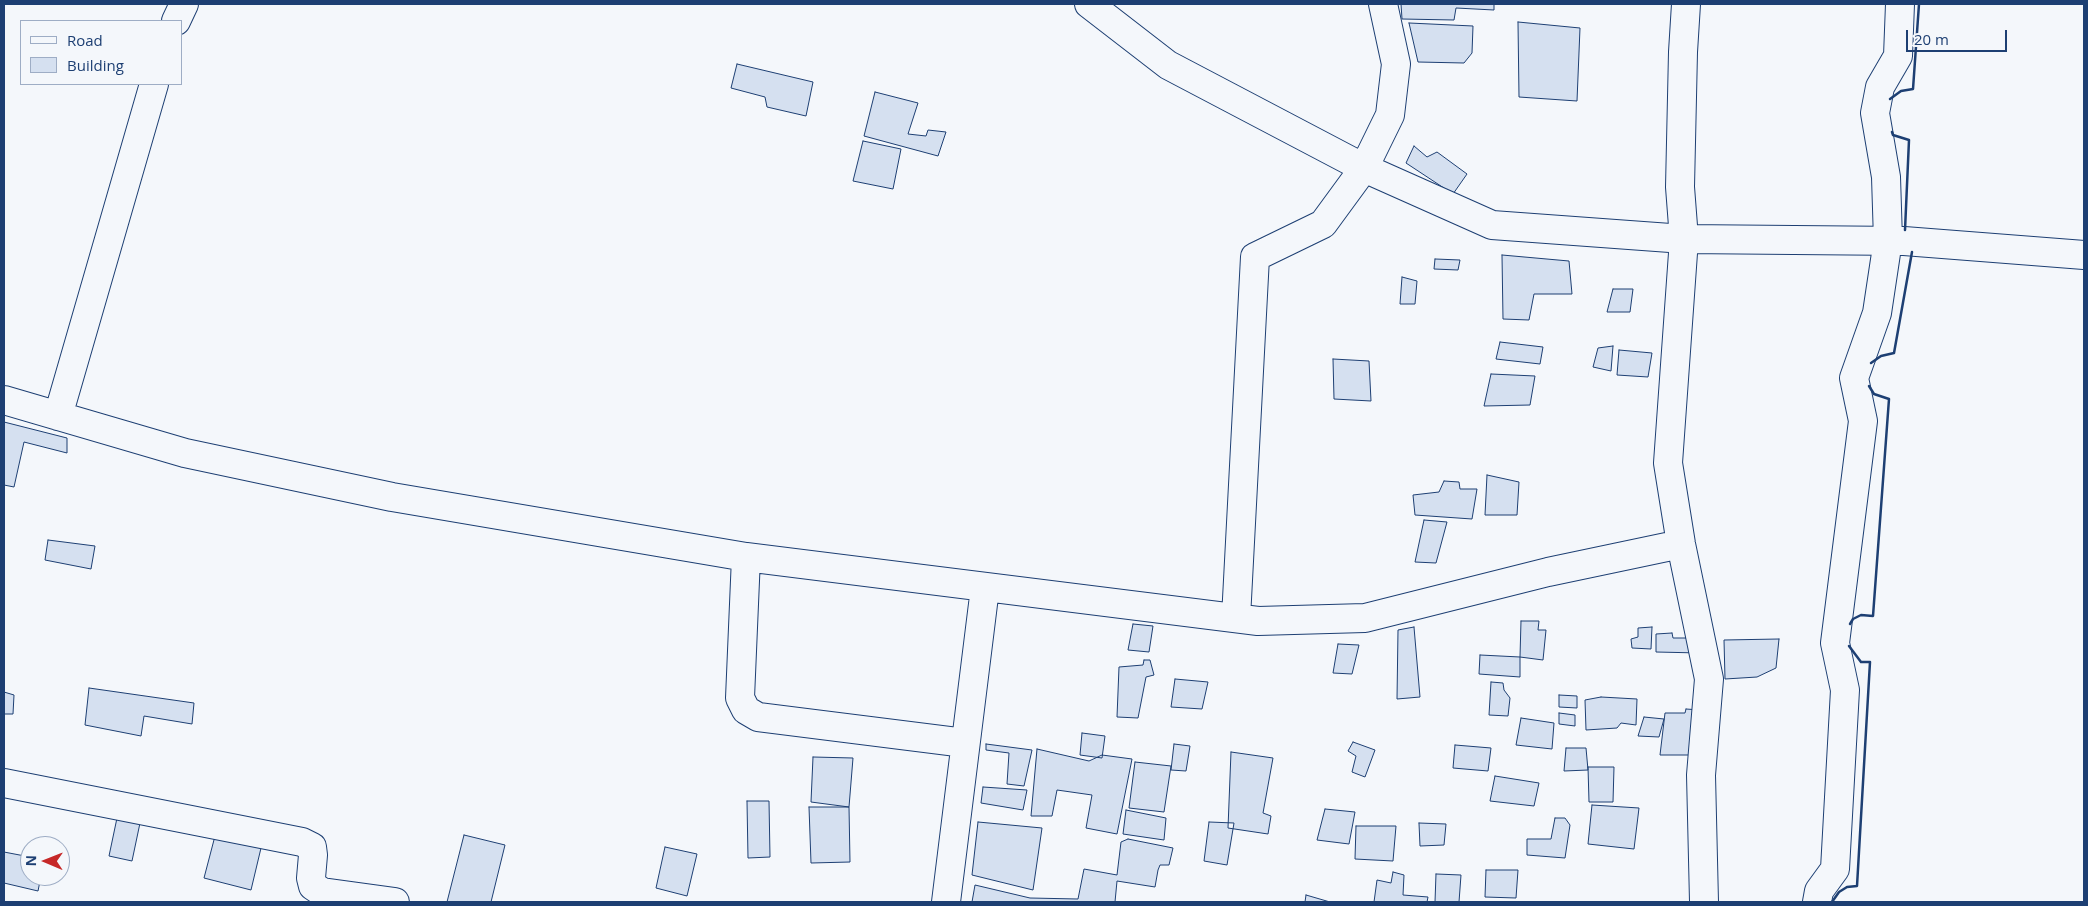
<!DOCTYPE html>
<style>
body{margin:0}
#map{position:relative;width:2088px;height:906px;overflow:hidden;background:#f4f7fb;font-family:"Open Sans",sans-serif}
canvas{display:block}
.frame{position:absolute;inset:0;border:5px solid #1d3f73;pointer-events:none}
.legend{position:absolute;left:20px;top:20px;width:162px;height:65px;box-sizing:border-box;background:#f4f7fb;border:1px solid #9eadc5;margin:0;padding:6px 9px;list-style:none;font-size:15px;color:#1d3f73}
.legend li{display:flex;align-items:center;gap:10px;height:25px}
.legend b{width:25px;border:1px solid #9eadc5}
.north{position:absolute;left:20px;top:836px;width:50px;height:50px;box-sizing:border-box;background:#f4f7fb;border:1px solid #9eadc5;border-radius:50%;rotate:271deg;font-size:14px;font-weight:700;line-height:20px;text-align:center;color:#1d3f73}
.north::after{content:'';display:block;margin:auto;width:18px;height:22px;background:#c62828;clip-path:polygon(50% 0,100% 100%,50% 72%,0 100%)}
.scale{position:absolute;left:1906px;top:30px;width:101px;height:22px;box-sizing:border-box;border:2px solid #1d3f73;border-top:0;padding-left:6px;font-size:15px;line-height:18px;white-space:nowrap;color:#1d3f73;-webkit-text-stroke:4px #f4f7fb;paint-order:stroke}
</style>
<div id="map">
<canvas width="2088" height="906"></canvas>
<div class="frame"></div>
<ul class="legend">
<li><b style="height:6px;background:#f4f7fb"></b>Road</li>
<li><b style="height:14px;background:#d5e0f0"></b>Building</li>
</ul>
<div class="north">N</div>
<div class="scale">20 m</div>
</div>
<script>
const context = document.querySelector('canvas').getContext('2d');
context.lineJoin = 'round';
function fill(path, color) { context.fillStyle = color; context.fill(path, 'evenodd'); }
const poly = rows => new Path2D(rows.map(r => 'M' + r).join(''));
function stroke(path, color, width, dash) { context.strokeStyle = color; context.lineWidth = width; context.lineCap = dash ? 'butt' : 'round'; context.setLineDash(dash || []); context.stroke(path); }
const building = poly([
 [1401,4,1494,4,1494,10,1456,8,1454,20,1402,19,1401,4],
 [1518,22,1580,28,1577,101,1519,97,1518,22],
 [1409,23,1473,26,1472,53,1464,63,1418,62,1409,23],
 [737,64,813,82,806,116,767,107,765,97,731,88,737,64],
 [875,92,918,103,908,134,926,136,928,130,946,132,938,156,864,136,875,92],
 [863,141,901,149,893,189,853,181,863,141],
 [1414,146,1427,157,1437,152,1467,174,1453,194,1406,163,1414,146],
 [1502,255,1569,261,1572,294,1534,294,1529,320,1503,319,1502,255],
 [1435,259,1460,260,1458,270,1434,269,1435,259],
 [1402,277,1417,281,1415,304,1400,304,1402,277],
 [1613,289,1633,289,1630,312,1607,312,1613,289],
 [1500,342,1543,347,1540,364,1496,359,1500,342],
 [1613,346,1611,371,1593,367,1598,348,1613,346],
 [1619,350,1652,353,1648,377,1617,375,1619,350],
 [1333,359,1369,361,1371,401,1334,399,1333,359],
 [1491,374,1535,376,1530,405,1484,406,1491,374],
 [4,422,67,438,67,453,24,442,14,487,4,485,4,422],
 [1487,475,1519,482,1517,515,1485,515,1487,475],
 [1444,481,1459,482,1460,489,1477,489,1472,519,1415,515,1413,495,1439,492,1444,481],
 [1424,520,1447,522,1436,563,1415,562,1424,520],
 [48,540,95,546,91,569,45,560,48,540],
 [1521,621,1539,621,1538,630,1546,630,1543,660,1520,657,1521,621],
 [1133,624,1153,626,1149,652,1128,650,1133,624],
 [1414,627,1420,697,1397,699,1398,630,1414,627],
 [1652,627,1651,649,1632,648,1631,639,1638,637,1638,628,1652,627],
 [1672,633,1673,638,1696,638,1700,653,1656,652,1656,634,1672,633],
 [1779,639,1776,668,1757,677,1725,679,1724,640,1779,639],
 [1338,644,1359,645,1352,674,1333,673,1338,644],
 [1480,655,1520,657,1520,677,1479,674,1480,655],
 [1144,660,1150,660,1154,675,1146,677,1138,718,1117,717,1119,667,1143,665,1144,660],
 [1175,679,1208,682,1202,709,1171,707,1175,679],
 [1491,682,1503,683,1504,690,1510,698,1508,716,1489,715,1491,682],
 [89,688,194,703,192,724,144,716,141,736,85,725,89,688],
 [4,692,14,695,13,714,4,714,4,692],
 [1559,695,1577,696,1577,708,1559,707,1559,695],
 [1601,697,1637,699,1636,725,1621,723,1617,728,1586,730,1585,700,1601,697],
 [1686,709,1700,710,1693,755,1660,755,1665,713,1685,713,1686,709],
 [1559,713,1575,715,1575,726,1559,724,1559,713],
 [1644,717,1664,719,1659,737,1638,736,1644,717],
 [1521,718,1554,723,1552,749,1516,745,1521,718],
 [1082,733,1105,736,1102,758,1080,755,1082,733],
 [1353,742,1375,750,1365,777,1352,772,1356,756,1348,751,1353,742],
 [986,744,1032,750,1024,786,1007,784,1009,753,986,750,986,744],
 [1174,744,1190,746,1186,771,1171,770,1174,744],
 [1455,745,1491,748,1488,771,1453,768,1455,745],
 [1566,748,1586,748,1588,770,1564,771,1566,748],
 [1037,749,1089,761,1102,755,1132,759,1117,834,1086,828,1092,795,1057,790,1052,816,1031,816,1037,749],
 [1231,752,1273,758,1263,813,1271,816,1268,834,1228,828,1231,752],
 [813,757,853,758,849,807,811,802,813,757],
 [1135,762,1171,766,1164,812,1129,808,1135,762],
 [1588,767,1614,767,1613,802,1589,802,1588,767],
 [1495,776,1539,783,1534,806,1490,801,1495,776],
 [983,787,1027,790,1023,810,981,803,983,787],
 [747,801,769,801,770,857,748,858,747,801],
 [1592,805,1639,808,1634,849,1588,844,1592,805],
 [809,807,849,807,850,862,811,863,809,807],
 [1325,809,1355,812,1349,844,1317,840,1325,809],
 [1126,810,1166,818,1164,840,1123,834,1126,810],
 [117,818,140,823,132,861,109,856,117,818],
 [1555,818,1565,818,1570,825,1565,858,1527,855,1527,839,1551,839,1555,818],
 [978,822,1042,828,1033,890,972,875,978,822],
 [1209,822,1234,823,1227,865,1204,861,1209,822],
 [1419,823,1446,824,1444,845,1420,846,1419,823],
 [1356,826,1396,826,1393,861,1355,859,1356,826],
 [464,835,505,845,491,902,447,902,464,835],
 [215,836,261,848,251,890,204,878,215,836],
 [1128,839,1173,848,1169,865,1160,865,1158,870,1155,887,1117,881,1115,902,972,902,975,885,1030,898,1078,899,1084,869,1117,875,1121,842,1128,839],
 [665,847,697,854,687,896,656,888,665,847],
 [4,852,30,857,30,876,41,876,38,891,4,883,4,852],
 [1486,870,1518,870,1516,898,1485,897,1486,870],
 [1393,872,1404,875,1403,895,1428,897,1427,902,1374,902,1377,880,1391,883,1393,872],
 [1436,874,1461,875,1459,902,1435,902,1436,874],
 [1306,895,1330,902,1305,902,1306,895]
]);
const minor = poly([
 [1089,4,1168,65,1364,168,1492,225,1684,239,1904,241,2084,255],
 [1686,4,1683,52,1680,187,1684,239,1668,463,1681,544,1709,679,1701,775,1704,902],
 [176,21,184,4],
 [4,400,185,453,392,497,746,557,1258,621,1365,618,1548,572,1681,544],
 [58,416,154,84],
 [746,557,740,698,746,710,758,717,965,743],
 [1236,618,1255,257,1323,224,1364,168,1390,115,1396,64,1383,4],
 [4,783,302,842,312,847,313,855,311,878,313,886,322,892,395,902],
 [946,902,985,588],
 [1817,902,1819,891,1835,869,1845,690,1835,643,1863,421,1854,378,1877,313,1888,240,1886,177,1875,113,1880,87,1898,56,1900,4]
]);
const wall = poly([
 [1890,99,1901,91,1913,89,1919,4],
 [1892,132,1893,135,1909,140,1905,230],
 [1871,363,1881,356,1894,353,1912,252],
 [1850,624,1853,619,1861,615,1873,616,1889,399,1874,394,1869,386],
 [1832,902,1839,892,1847,887,1857,886,1870,662,1861,662,1849,646]
]);
fill(building, '#d5e0f0');
stroke(building, '#1d3f73', 1);
stroke(minor, '#1d3f73', 30);
stroke(minor, '#f4f7fb', 28);
stroke(wall, '#1d3f73', 2.5);
</script>
